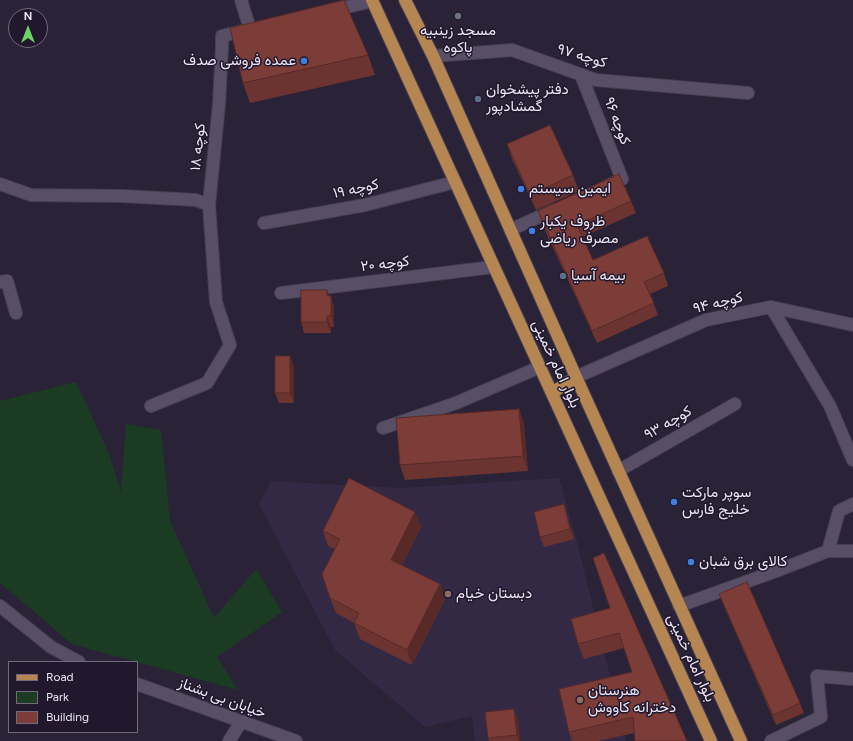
<!DOCTYPE html>
<meta charset="utf-8">
<style>
body{margin:0}
#map{position:relative;width:853px;height:741px;overflow:hidden;background:#2a2237;font-family:Figtree,sans-serif}
canvas{display:block}
.legend{position:absolute;left:8px;top:661px;width:130px;height:72px;box-sizing:border-box;background:#21182d;border:1px solid #716a7d;margin:0;padding:5px 7px;list-style:none;font-size:12px;color:#eae5f4}
.legend li{display:flex;align-items:center;gap:8px;height:20px}
.legend b{width:20px;border:1px solid #716a7d}
.north{position:absolute;left:8px;top:8px;width:40px;height:40px;box-sizing:border-box;background:#21182d;border:1px solid #716a7d;border-radius:50%;rotate:0deg;font-size:11px;font-weight:700;line-height:16px;text-align:center;color:#eae5f4}
.north::after{content:'';display:block;margin:auto;width:14px;height:18px;background:#6ad364;clip-path:polygon(50% 0,100% 100%,50% 72%,0 100%)}
</style>
<div id="map">
<canvas width="853" height="741"></canvas>
<ul class="legend">
<li><b style="height:5px;background:#b58552"></b>Road</li>
<li><b style="height:11px;background:#1b3c22"></b>Park</li>
<li><b style="height:11px;background:#7c3c38"></b>Building</li>
</ul>
<div class="north">N</div>
</div>
<script>
const context = document.querySelector('canvas').getContext('2d');
context.lineJoin = 'round';
function fill(path, color) { context.fillStyle = color; context.fill(path, 'evenodd'); }
const poly = rows => new Path2D(rows.map(r => 'M' + r).join(''));
function stroke(path, color, width, dash) { context.strokeStyle = color; context.lineWidth = width; context.lineCap = dash ? 'butt' : 'round'; context.setLineDash(dash || []); context.stroke(path); }
function label(font, color, halo, rows, align = 'center') {
  context.font = font + ' Figtree,Vazirmatn,sans-serif'; context.lineWidth = 3; context.setLineDash([]); context.textBaseline = 'middle'; context.strokeStyle = halo; context.fillStyle = color; for (const [text, x, y, turn = 0] of rows) {
    context.save(); context.translate(x, y); context.rotate((+turn || 0) * Math.PI / 180); context.textAlign = isNaN(turn) ? turn : align; if (halo) context.strokeText(text, 0, 0); context.fillText(text, 0, 0); context.restore();
  }
}
const built = poly([
 [559,478,576,538,626,741,475,741,472,716,425,727,335,650,259,504,271,481,400,488]
]);
const green = poly([
 [76,382,109,454,121,492,126,424,161,430,170,521,214,618,256,569,282,612,217,657,238,690,72,644,0,583,0,401]
]);
const minor = poly([
 [241,0,250,29],
 [331,11,372,1],
 [433,56,512,50,596,80,748,93],
 [581,75,622,179,607,186],
 [0,184,31,195,122,196,196,200,209,205,219,104,222,47,222,36,246,30],
 [264,223,365,205,455,182],
 [510,230,554,210],
 [0,282,7,281,16,313],
 [281,293,493,267],
 [771,307,830,406,853,460],
 [576,377,706,320,771,307,853,325],
 [151,406,207,383,230,345,216,302,209,205],
 [383,428,456,403,540,367],
 [618,471,735,404],
 [828,551,853,551],
 [0,606,51,647,79,662],
 [679,606,779,570,828,551,839,511,853,504],
 [137,684,296,741],
 [229,741,241,722],
 [771,741,821,717,817,676,853,679]
]);
const major = poly([
 [372,0,711,741],
 [405,0,433,56,576,377,741,741],
 [552,393,576,377]
]);
const wall = poly([
 [368,55,375,75,250,103,243,83],
 [507,144,573,175,579,191,536,210,512,159],
 [631,201,636,213,582,237,593,260,664,273,668,286,650,294,658,315,597,343,542,224,538,211],
 [329,296,334,307,334,327,331,327,331,333,304,333,301,322],
 [294,366,294,403,279,403,275,393],
 [519,409,524,424,528,471,405,480,400,465],
 [564,504,567,515,574,539,544,547,540,537],
 [421,527,402,565,440,584,445,599,412,665,360,639,354,623,336,613,330,598,335,549,328,546,323,531],
 [719,594,800,703,804,713,776,725,723,604],
 [610,608,687,741,634,733,598,741,572,741,569,732,632,672,624,648,584,659,578,644],
 [518,720,520,741,489,741,488,738]
]);
const shadedWall = poly([
 [327,290,331,300,331,296,334,307,334,327,331,316,327,296],
 [327,316,331,327,331,333,327,322],
 [290,356,294,366,294,403,290,393],
 [519,409,524,424,528,471,523,456],
 [564,504,567,515,574,539,570,529],
 [415,512,421,527,397,575,391,560],
 [440,584,445,599,412,665,407,650],
 [514,709,518,720,520,741,519,741,517,735]
]);
const building = poly([
 [344,0,368,55,243,83,230,28,344,0],
 [550,125,573,175,530,195,507,144,550,125],
 [619,174,631,201,577,225,593,260,647,236,664,273,644,282,654,303,592,331,538,211,619,174],
 [301,290,327,290,327,296,331,296,331,316,327,316,327,322,301,322,301,290],
 [275,356,290,356,290,393,275,393,275,356],
 [519,409,523,456,400,465,396,418,519,409],
 [349,478,415,512,391,560,440,584,407,650,354,623,359,613,330,598,322,574,340,539,323,531,349,478],
 [564,504,570,529,540,537,534,512,564,504],
 [604,553,687,741,635,741,633,717,569,732,559,689,632,672,619,633,578,644,571,619,610,608,593,558,604,553],
 [747,582,800,703,773,715,719,594,747,582],
 [514,709,517,735,488,738,485,712,514,709]
]);
const markers = [
 [458,16,4,"#6b7280"],
 [304,61,4,"#3f7fe0"],
 [478,99,4,"#5c6f8a"],
 [521,189,4,"#3f7fe0"],
 [532,231,4,"#3f7fe0"],
 [563,276,4,"#5c6f8a"],
 [674,502,4,"#3f7fe0"],
 [691,562,4,"#3f7fe0"],
 [448,594,4,"#8d6e63"],
 [580,700,4,"#8d6e63"]
];
const poiNames = [
 ["مسجد زینبیه",458,31,"center"],
 ["پاکوه",458,48,"center"],
 ["عمده فروشی صدف",296,61,"right"],
 ["دفتر پیشخوان",486,90],
 ["گمشادپور",486,107],
 ["ایمین سیستم",529,189],
 ["ظروف یکبار",540,222],
 ["مصرف ریاضی",540,239],
 ["بیمه آسیا",571,276],
 ["سوپر مارکت",682,493],
 ["خلیج فارس",682,510],
 ["کالای برق شبان",699,562],
 ["دبستان خیام",456,594],
 ["هنرستان",588,691],
 ["دخترانه کاووش",588,708]
];
const streetNames = [
 ["کوچه ۹۷",582,56,17],
 ["کوچه ۹۶",617,121,69],
 ["کوچه ۱۸",198,147,-84],
 ["کوچه ۱۹",356,189,-12],
 ["کوچه ۲۰",385,264,-7],
 ["کوچه ۹۴",718,303,-14],
 ["بلوار امام خمینی",556,364,65],
 ["کوچه ۹۳",668,423,-30],
 ["بلوار امام خمینی",691,658,65],
 ["خیابان بی بشناز",222,698,20]
];
fill(built, '#342945');
fill(green, '#1b3c22');
stroke(minor, '#473f51', 14);
stroke(major, '#473f51', 14);
stroke(minor, '#584f67', 12);
stroke(major, '#b58552', 12);
fill(wall, '#6b3430');
fill(shadedWall, '#572a27');
fill(building, '#7c3c38');
stroke(building, '#572a27', 1);
for (const [x, y, r, color] of markers) { const dot = new Path2D(); dot.arc(x, y, r, 0, 2 * Math.PI); context.fillStyle = color; context.fill(dot); stroke(dot, '#21182d', 1.5); }
label('15px', '#eae5f4', '#21182d', poiNames, 'left');
label('15px', '#eae5f4', '#21182d', streetNames);
</script>
